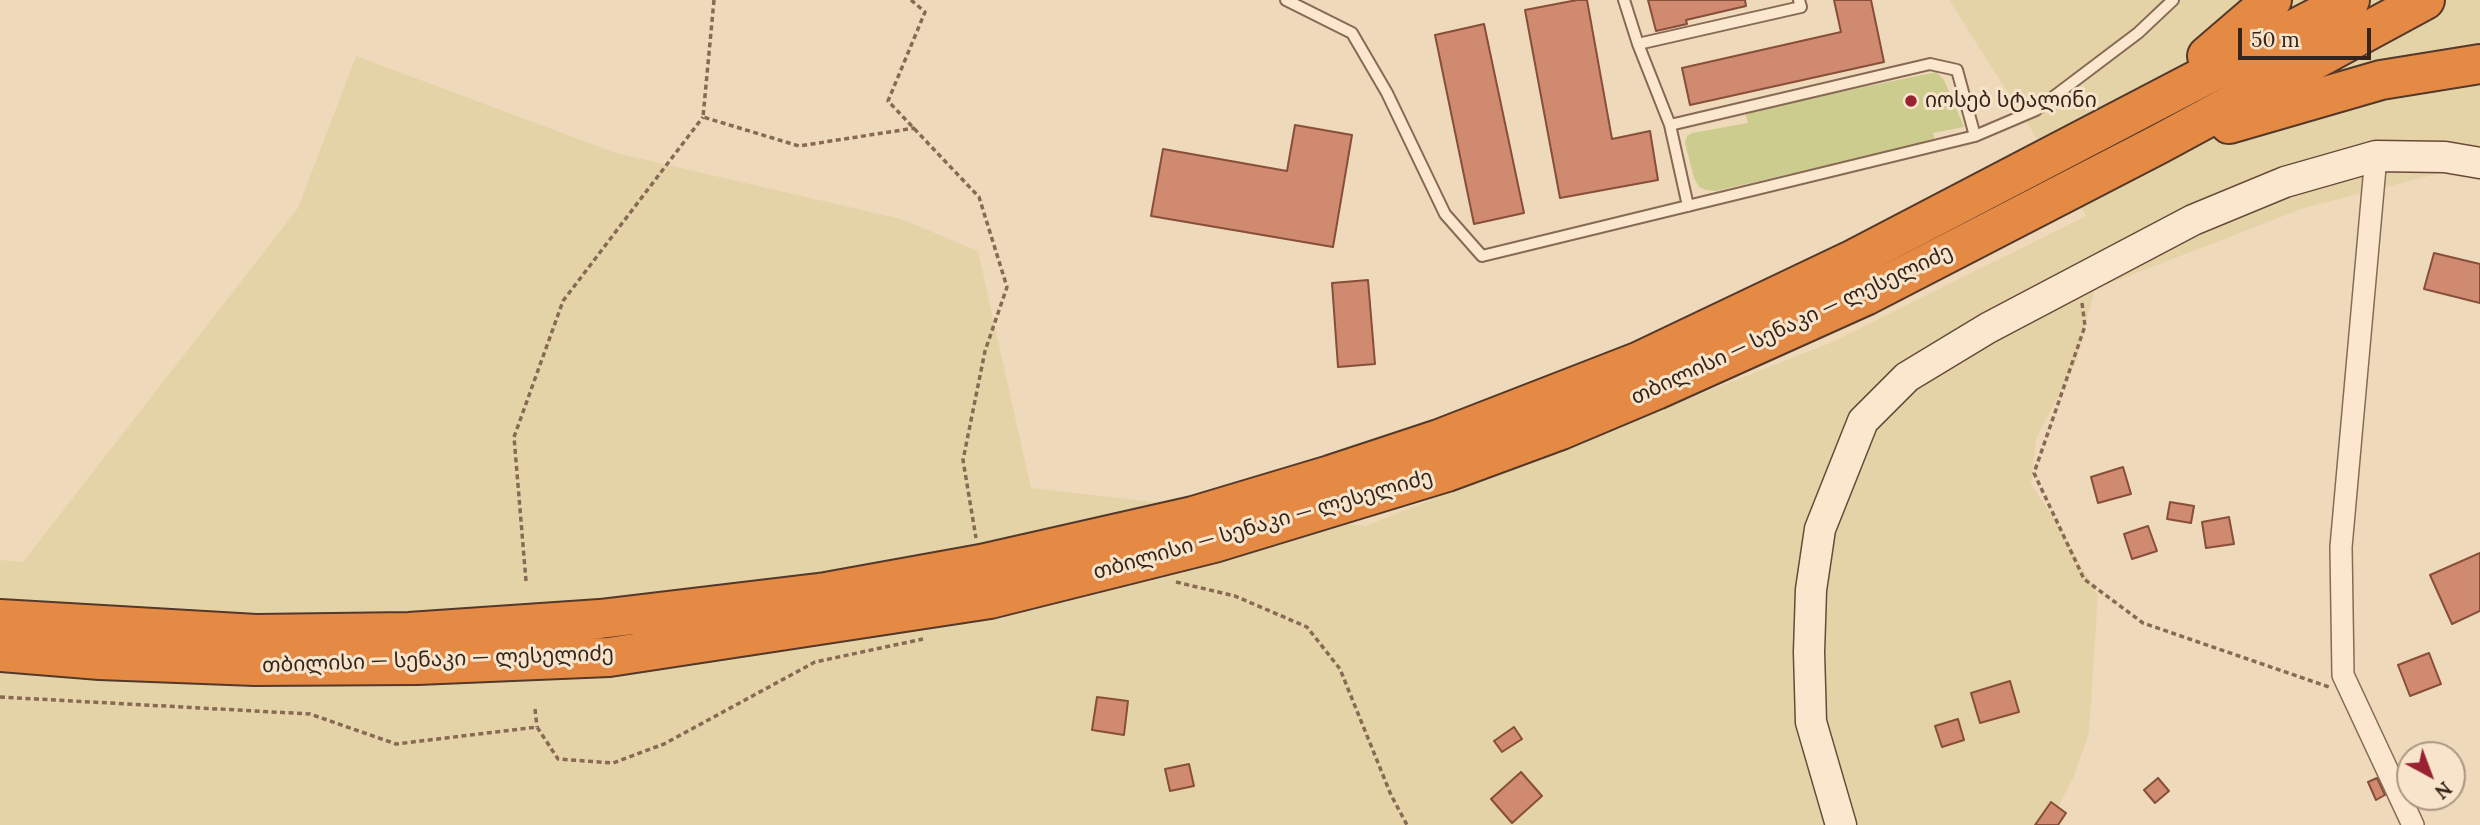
<!DOCTYPE html>
<meta charset="utf-8">
<style>
body{margin:0}
#map{position:relative;width:2480px;height:825px;overflow:hidden;background:#efd9bb;font-family:Lora,serif}
canvas{display:block}
.north{position:absolute;left:2396px;top:741px;width:70px;height:70px;box-sizing:border-box;background:#f7e4cb;border:2px solid #a99784;border-radius:50%;rotate:139deg;font-size:19px;font-weight:700;line-height:28px;text-align:center;color:#35241a}
.north::after{content:'';display:block;margin:auto;width:24px;height:32px;background:#982232;clip-path:polygon(50% 0,100% 100%,50% 72%,0 100%)}
.scale{position:absolute;left:2238px;top:28px;width:133px;height:32px;box-sizing:border-box;border:4px solid #35241a;border-top:0;padding-left:9px;font-size:21px;line-height:24px;white-space:nowrap;color:#35241a;-webkit-text-stroke:5px #f7e4cb;paint-order:stroke}
</style>
<div id="map">
<canvas width="2480" height="825"></canvas>
<div class="north">N</div>
<div class="scale">50 m</div>
</div>
<script>
const context = document.querySelector('canvas').getContext('2d');
context.lineJoin = 'round';
function fill(path, color) { context.fillStyle = color; context.fill(path, 'evenodd'); }
const poly = rows => new Path2D(rows.map(r => 'M' + r).join(''));
function stroke(path, color, width, dash) { context.strokeStyle = color; context.lineWidth = width; context.lineCap = dash ? 'butt' : 'round'; context.setLineDash(dash || []); context.stroke(path); }
function label(font, color, halo, rows, align = 'center') {
  context.font = font + ' Lora,"Noto Sans Georgian",serif'; context.lineWidth = 6; context.setLineDash([]); context.textBaseline = 'middle'; context.strokeStyle = halo; context.fillStyle = color; for (const [text, x, y, turn = 0] of rows) {
    context.save(); context.translate(x, y); context.rotate((+turn || 0) * Math.PI / 180); context.textAlign = isNaN(turn) ? turn : align; if (halo) context.strokeText(text, 0, 0); context.fillText(text, 0, 0); context.restore();
  }
}
const farmland = poly([
 [1949,0,2480,0,2480,163,2304,208,2095,289,2076,362,2036,439,2031,484,2059,526,2098,595,2089,733,2074,776,2049,825,0,825,0,560,23,562,298,208,356,56,616,153,901,219,978,251,1031,488,1365,526,1830,343,2086,216]
]);
const green = poly([
 [1936,72,1944,80,1964,127,1933,133,1935,140,1716,191,1706,190,1699,187,1694,178,1685,143,1687,136,1692,133,1748,123,1745,112]
]);
const building = poly([
 [1577,0,1587,0,1612,139,1650,131,1658,180,1560,198,1525,10,1577,0],
 [1648,0,1745,0,1746,6,1686,20,1687,24,1656,31,1648,0],
 [1834,0,1871,0,1884,62,1690,105,1682,68,1841,32,1834,0],
 [1484,24,1524,213,1474,224,1435,35,1484,24],
 [1295,125,1352,135,1333,247,1151,216,1163,149,1287,171,1295,125],
 [2434,253,2480,264,2480,303,2424,289,2434,253],
 [1368,280,1375,364,1338,367,1332,283,1368,280],
 [2123,467,2131,494,2098,503,2091,477,2123,467],
 [2170,502,2194,506,2191,523,2167,519,2170,502],
 [2229,517,2234,544,2206,548,2202,522,2229,517],
 [2148,526,2157,551,2132,559,2124,534,2148,526],
 [2480,553,2480,611,2452,624,2430,575,2480,553],
 [2429,653,2441,684,2410,696,2398,665,2429,653],
 [2010,681,2019,712,1980,723,1971,693,2010,681],
 [1097,697,1128,701,1124,735,1092,730,1097,697],
 [1958,719,1964,740,1942,747,1935,726,1958,719],
 [1514,727,1522,739,1502,752,1494,741,1514,727],
 [1189,764,1194,786,1170,791,1165,769,1189,764],
 [1521,772,1542,796,1512,823,1491,799,1521,772],
 [2158,778,2169,791,2155,803,2144,790,2158,778],
 [2377,778,2385,795,2376,800,2368,782,2377,778],
 [2051,802,2066,813,2058,825,2035,825,2051,802]
]);
const path = poly([
 [714,0,703,117,799,146,915,128],
 [911,0,925,12,888,101,979,197,1007,287,985,351,963,460,976,538],
 [2082,303,2085,326,2034,473,2084,579,2143,623,2329,687],
 [526,581,514,437,563,301,703,117],
 [1176,582,1235,596,1307,627,1340,669,1391,795,1407,825],
 [0,697,310,714,396,744,537,727,558,759,613,763,664,744,815,662,923,639],
 [535,709,537,727]
]);
const lane = poly([
 [1286,0,1352,33,1387,93,1445,214,1482,256,1975,136,2036,110,2138,33,2173,0],
 [1624,0,1638,44,1670,125,1688,206],
 [1638,44,1801,7,1799,0],
 [1670,125,1930,64,1957,70,1975,136]
]);
const street = poly([
 [2376,156,2341,547,2343,675,2413,825]
]);
const secondary = poly([
 [1841,825,1811,722,1809,652,1811,590,1820,529,1863,421,1907,377,1988,328,2193,220,2285,182,2376,156,2445,157,2480,163]
]);
const highway = poly([
 [2207,56,2272,0],
 [2229,124,2381,80,2480,64],
 [0,619,256,634,409,632,600,619,826,592,981,564,1193,516,1330,475,1439,439,1640,361,1850,261,2350,0],
 [0,652,100,660,255,666,417,665,609,657,990,599,1214,543,1447,472,1561,430,1656,390,1865,296,2159,144,2425,0]
]);
const markers = [
 [1911,101,7,"#982232"]
];
const poiNames = [
 ["იოსებ სტალინი",1925,101]
];
const streetNames = [
 ["თბილისი — სენაკი — ლესელიძე",1792,325,-25],
 ["თბილისი — სენაკი — ლესელიძე",1263,525,-16],
 ["თბილისი — სენაკი — ლესელიძე",438,660,-2]
];
fill(farmland, '#e5d3a8');
fill(green, '#cdcc8f');
fill(building, '#d08a6f');
stroke(building, '#874e39', 2);
stroke(lane, '#876954', 14);
stroke(street, '#876954', 24);
stroke(secondary, '#684a38', 33);
stroke(highway, '#543829', 42);
stroke(path, '#876954', 3.5, [5, 3.5]);
stroke(lane, '#fae7ce', 10);
stroke(street, '#fae7ce', 21);
stroke(secondary, '#fae7ce', 30);
stroke(highway, '#e58a45', 38);
for (const [x, y, r, color] of markers) { const dot = new Path2D(); dot.arc(x, y, r, 0, 2 * Math.PI); context.fillStyle = color; context.fill(dot); stroke(dot, '#f7e4cb', 2.5); }
label('21px', '#35241a', '#f7e4cb', poiNames, 'left');
label('21px', '#35241a', '#f7e4cb', streetNames);
</script>
